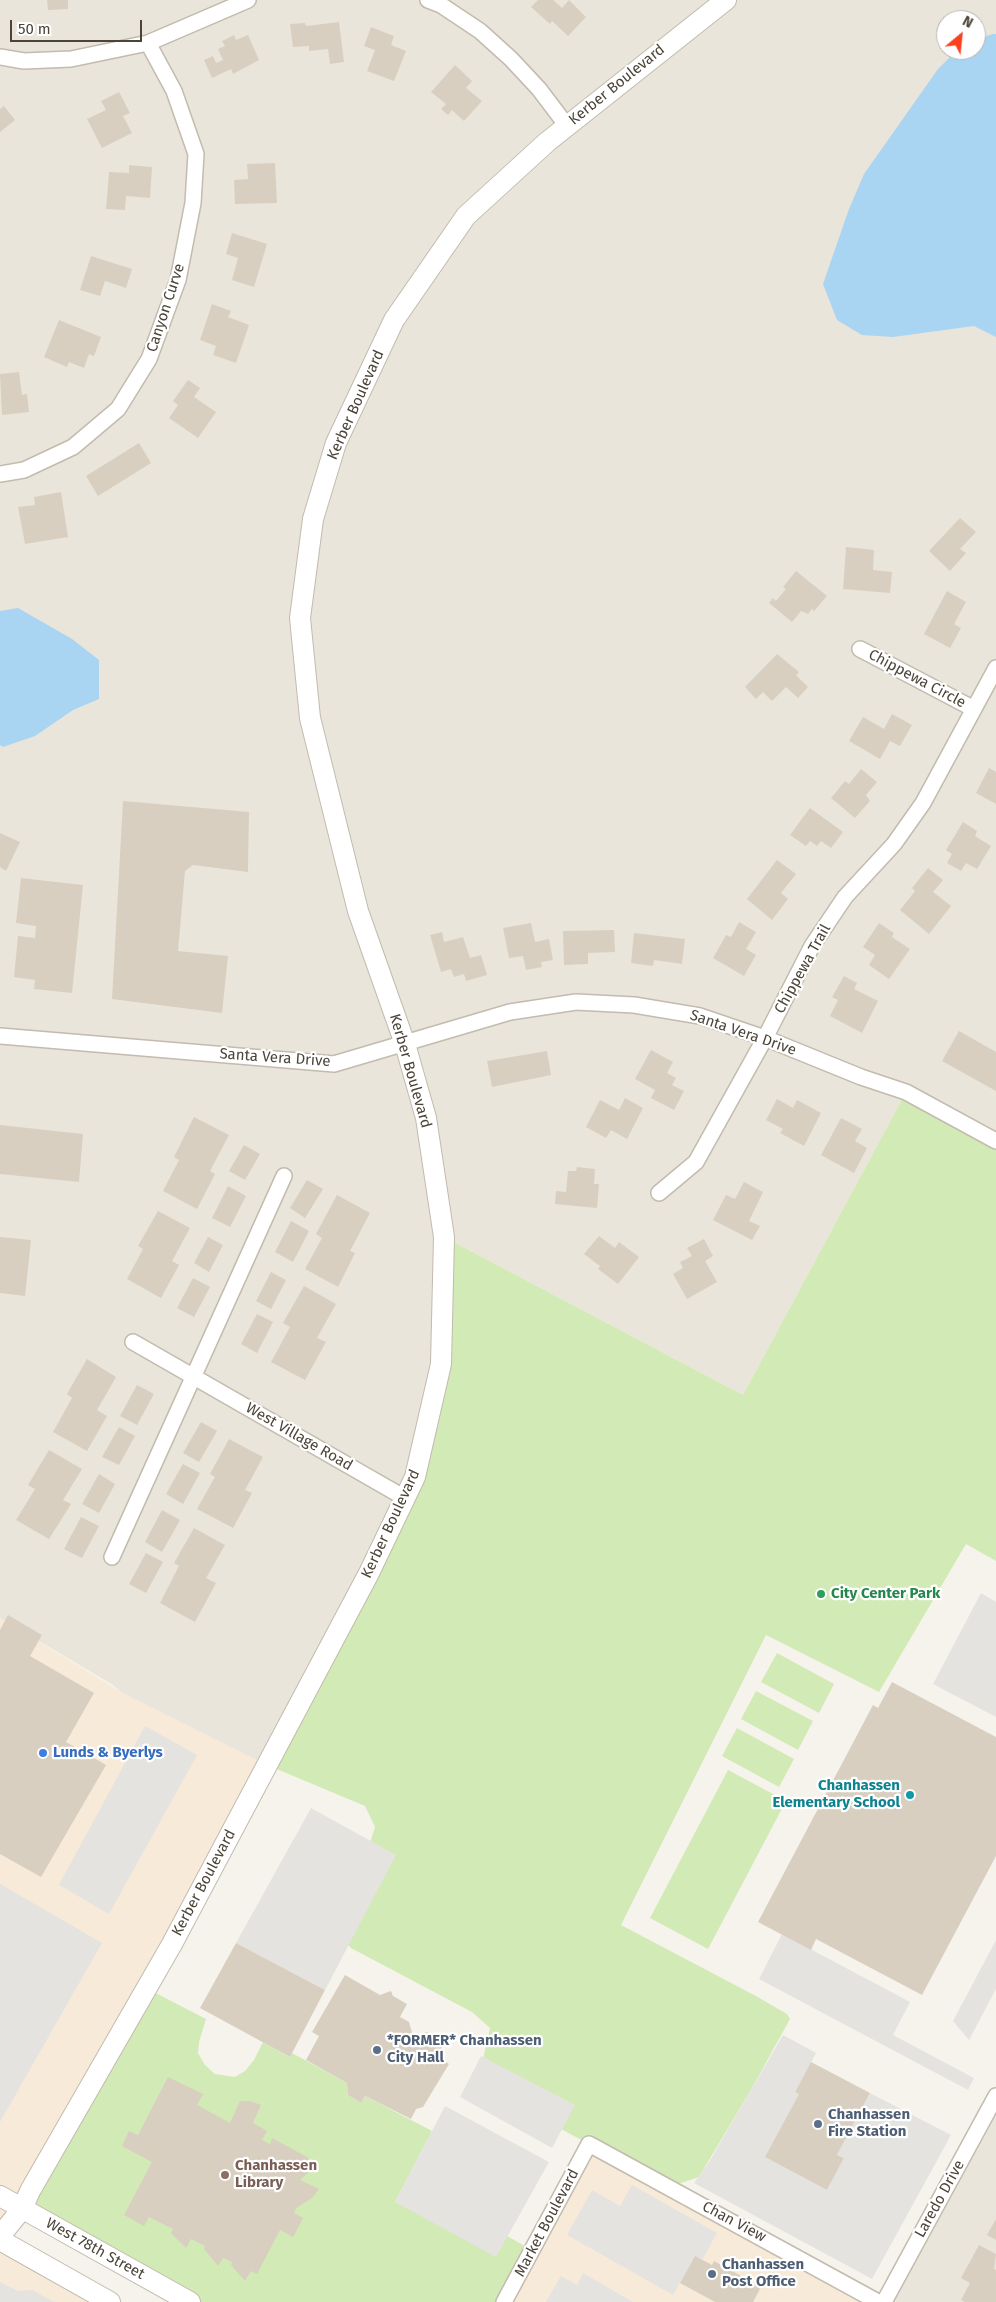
<!DOCTYPE html>
<style>
body{margin:0}
#map{position:relative;width:996px;height:2302px;overflow:hidden;background:#f6f3ec;font-family:"Fira Sans",sans-serif}
canvas{display:block}
.north{position:absolute;left:936px;top:10px;width:50px;height:50px;box-sizing:border-box;background:#fff;border:1px solid #b7b4b0;border-radius:50%;rotate:28deg;font-size:14px;font-weight:700;line-height:20px;text-align:center;color:#4b4439}
.north::after{content:'';display:block;margin:auto;width:18px;height:22px;background:#fc3f1d;clip-path:polygon(50% 0,100% 100%,50% 72%,0 100%)}
.scale{position:absolute;left:10px;top:20px;width:132px;height:22px;box-sizing:border-box;border:2px solid #4b4439;border-top:0;padding-left:6px;font-size:15px;line-height:18px;white-space:nowrap;color:#4b4439;-webkit-text-stroke:4px #fff;paint-order:stroke}
</style>
<div id="map">
<canvas width="996" height="2302"></canvas>
<div class="north">N</div>
<div class="scale">50 m</div>
</div>
<script>
const context = document.querySelector('canvas').getContext('2d');
context.lineJoin = 'round';
function fill(path, color) { context.fillStyle = color; context.fill(path, 'evenodd'); }
const poly = rows => new Path2D(rows.map(r => 'M' + r).join(''));
function stroke(path, color, width, dash) { context.strokeStyle = color; context.lineWidth = width; context.lineCap = dash ? 'butt' : 'round'; context.setLineDash(dash || []); context.stroke(path); }
function label(font, color, halo, rows, align = 'center') {
  context.font = font + ' "Fira Sans",sans-serif'; context.lineWidth = 4.5; context.setLineDash([]); context.textBaseline = 'middle'; context.strokeStyle = halo; context.fillStyle = color; for (const [text, x, y, turn = 0] of rows) {
    context.save(); context.translate(x, y); context.rotate((+turn || 0) * Math.PI / 180); context.textAlign = isNaN(turn) ? turn : align; if (halo) context.strokeText(text, 0, 0); context.fillText(text, 0, 0); context.restore();
  }
}
const residential = poly([
 [0,0,996,0,996,1140,906,1092,743,1395,444,1237,441,1364,405,1498,267,1765,208,1770,113,1685,0,1618],
 [946,20,976,20,976,50,946,50],
 [996,2096,996,2302,884,2302]
]);
const commercial = poly([
 [0,1618,121,1692,267,1765,0,2235],
 [589,2144,878,2302,503,2302],
 [0,2240,110,2302,0,2302]
]);
const green = poly([
 [906,1092,996,1140,996,1561,966,1544,879,1692,766,1635,621,1925,754,1995,787,2014,790,2019,752,2088,699,2177,669,2187,546,2121,479,2077,490,2028,472,2012,351,1948,335,1932,361,1872,375,1827,365,1806,267,1765,405,1498,441,1364,444,1237,743,1395],
 [777,1653,834,1684,819,1713,761,1682],
 [756,1691,813,1721,798,1750,741,1719],
 [737,1728,794,1759,779,1787,722,1756],
 [728,1770,786,1801,708,1949,650,1918],
 [146,1988,206,2019,199,2042,198,2053,205,2065,215,2074,235,2077,245,2071,254,2060,263,2042,289,2057,292,2053,347,2083,348,2095,361,2103,365,2096,432,2131,395,2202,507,2236,532,2250,504,2302,186,2302,22,2209]
]);
const parking = poly([
 [981,1593,996,1602,996,1717,933,1684],
 [145,1726,197,1755,109,1914,59,1885],
 [311,1808,396,1855,325,1990,236,1943],
 [0,1884,102,1943,0,2122],
 [782,1934,910,2002,893,2035,974,2078,968,2090,759,1979],
 [996,1940,996,1989,969,2040,953,2021],
 [783,2035,816,2053,795,2092,799,2094,766,2157,827,2190,844,2158,837,2155,870,2093,951,2135,872,2279,694,2183,709,2162],
 [481,2056,575,2105,552,2148,460,2097],
 [445,2106,549,2162,496,2257,395,2202],
 [632,2185,717,2233,702,2260,695,2256,673,2295,567,2235,592,2190,620,2206],
 [583,2273,633,2302,546,2302,561,2276,577,2285],
 [0,2282,18,2291,32,2290,54,2302,0,2302]
]);
const water = poly([
 [993,34,996,34,996,337,974,326,893,337,862,335,837,320,823,284,849,209,864,174,938,69,957,50,976,50,976,39],
 [18,608,72,639,99,660,99,699,73,710,35,736,3,747,0,745,0,611]
]);
const building = poly([
 [47,0,68,0,68,9,48,10],
 [538,0,553,0,562,8,569,0,586,17,568,36,552,21,550,24,531,7],
 [339,22,344,62,330,64,328,49,309,51,309,46,293,47,290,24,305,23,306,26],
 [371,27,394,36,391,45,406,51,394,81,367,71,375,50,364,46],
 [234,35,236,40,248,35,259,60,233,74,231,69,212,78,204,60,213,56,216,63,223,60,218,49,225,46,222,41],
 [455,65,472,81,466,88,482,101,464,121,452,110,448,115,441,109,446,104,431,92],
 [119,92,130,113,123,116,132,133,102,148,87,119,106,110,101,101],
 [4,106,15,120,0,132,0,109],
 [275,163,277,203,235,204,234,180,248,179,247,164],
 [129,165,152,167,150,198,126,196,125,210,106,209,109,172,129,173],
 [232,233,267,244,254,287,232,280,238,258,226,254],
 [91,256,132,269,126,288,105,281,100,296,80,290],
 [212,304,231,311,228,317,249,325,236,363,213,355,216,346,200,340],
 [59,320,101,337,94,356,89,354,84,368,69,362,67,367,44,357],
 [19,372,22,395,27,394,29,412,2,415,0,374],
 [188,380,200,388,194,397,216,412,198,438,169,418,178,405,173,401],
 [139,443,151,463,98,496,86,476],
 [61,492,68,537,25,544,18,507,35,505,34,497],
 [960,518,976,532,960,549,966,553,950,571,929,551],
 [846,547,874,550,873,570,892,572,890,593,843,589],
 [796,571,827,596,814,611,812,609,808,614,801,611,792,622,769,603,773,598,776,601,786,589,783,587],
 [947,591,966,602,954,624,961,628,950,648,924,634],
 [777,654,799,672,796,675,808,687,798,698,786,687,772,701,763,692,756,699,745,687],
 [892,714,912,725,900,746,890,741,880,759,849,741,863,717,884,729],
 [989,768,996,772,996,804,976,793],
 [861,769,877,782,866,795,870,801,855,818,831,798,845,781,849,784],
 [123,801,249,812,248,872,193,865,185,871,178,951,228,956,222,1013,112,999],
 [810,808,843,832,831,848,821,841,817,846,810,841,806,846,790,835],
 [963,822,977,831,975,836,991,846,977,869,966,863,961,871,947,863,952,854,946,850],
 [0,833,20,842,6,871,0,867],
 [777,860,796,874,781,893,788,899,772,920,747,899],
 [928,868,943,880,933,892,951,906,929,934,900,910,915,891,912,888],
 [21,878,83,885,72,993,34,989,35,980,14,977,18,936,35,938,36,926,16,923],
 [739,922,756,932,746,949,756,955,744,976,713,958,726,935,731,937],
 [531,923,535,942,549,939,553,960,541,962,542,967,526,970,523,956,509,958,503,928],
 [879,923,894,933,892,937,910,949,889,979,869,965,875,955,863,947],
 [614,930,615,952,588,953,588,964,564,965,563,931],
 [442,932,444,942,463,937,470,958,481,955,487,975,466,981,464,974,454,977,451,969,441,972,430,935],
 [634,933,685,939,682,964,654,960,653,966,631,963],
 [844,976,857,983,854,989,878,1001,862,1033,830,1016,838,1000,832,997],
 [959,1031,996,1052,996,1091,942,1061],
 [651,1050,673,1062,667,1073,676,1078,672,1085,684,1091,674,1110,651,1098,655,1090,635,1079],
 [547,1051,551,1075,492,1087,487,1061],
 [625,1098,643,1108,627,1139,611,1130,606,1138,586,1127,600,1100,619,1110],
 [777,1099,793,1108,797,1100,821,1113,804,1146,780,1133,783,1129,766,1120],
 [194,1117,229,1135,210,1171,215,1174,197,1209,163,1191,179,1160,174,1157],
 [841,1118,862,1129,855,1141,867,1148,854,1173,821,1155],
 [0,1125,83,1134,79,1182,0,1174],
 [244,1145,260,1154,245,1180,229,1171],
 [577,1167,595,1169,594,1184,599,1184,597,1208,555,1204,556,1191,566,1192,568,1171,576,1171],
 [307,1180,323,1189,305,1218,290,1208],
 [744,1182,763,1192,749,1221,760,1226,752,1240,713,1220,726,1195,735,1199],
 [228,1186,246,1196,230,1227,212,1218],
 [337,1195,370,1213,350,1251,355,1253,338,1287,305,1269,322,1238,316,1234],
 [158,1211,190,1228,172,1261,179,1265,161,1298,127,1279,143,1249,138,1246],
 [291,1221,309,1231,293,1262,275,1252],
 [599,1236,615,1248,619,1242,639,1257,618,1284,598,1269,600,1266,584,1254],
 [0,1237,31,1240,25,1296,0,1293],
 [208,1237,223,1245,209,1272,194,1263],
 [704,1239,713,1256,705,1261,717,1282,687,1299,673,1274,683,1268,680,1262,692,1256,687,1248],
 [271,1272,286,1280,271,1309,256,1301],
 [193,1278,210,1287,194,1317,177,1308],
 [304,1286,336,1304,317,1338,326,1342,305,1380,271,1362,290,1327,283,1323],
 [257,1314,273,1322,257,1353,241,1344],
 [87,1359,116,1377,97,1410,107,1416,87,1451,53,1432,72,1398,67,1394],
 [137,1385,154,1394,137,1425,120,1416],
 [201,1422,217,1431,199,1462,183,1453],
 [119,1427,135,1436,119,1465,102,1457],
 [229,1439,263,1457,245,1490,252,1493,233,1528,197,1509,215,1477,210,1474],
 [49,1450,82,1469,63,1500,71,1504,49,1539,16,1520,35,1489,28,1485],
 [183,1464,200,1473,183,1504,166,1494],
 [99,1474,115,1484,99,1513,82,1504],
 [162,1510,180,1520,162,1552,145,1542],
 [81,1517,99,1526,82,1558,64,1549],
 [194,1528,225,1545,206,1578,216,1583,195,1622,160,1603,179,1566,174,1563],
 [146,1553,163,1562,146,1593,129,1584],
 [8,1615,42,1635,30,1656,94,1693,66,1742,106,1765,41,1877,0,1854,0,1630],
 [892,1682,996,1737,996,1856,922,1995,816,1939,811,1950,758,1922,873,1705,878,1708],
 [236,1943,325,1990,290,2057,200,2008],
 [345,1975,380,1995,391,1991,393,1996,407,2004,400,2017,409,2022,413,2036,427,2032,439,2039,446,2062,449,2064,423,2107,416,2109,411,2119,365,2096,361,2103,348,2095,347,2083,306,2060,319,2036,312,2032],
 [811,2062,870,2093,837,2155,844,2158,827,2190,765,2157,799,2094,795,2092],
 [168,2077,203,2094,197,2105,230,2123,240,2101,250,2101,261,2105,253,2123,267,2131,262,2140,270,2144,272,2138,309,2158,308,2160,314,2167,300,2180,319,2189,312,2198,296,2208,294,2213,303,2218,293,2237,280,2230,257,2274,251,2271,245,2281,231,2265,232,2262,223,2258,218,2266,204,2249,205,2246,191,2239,186,2248,171,2233,173,2229,149,2217,144,2226,124,2215,152,2162,122,2146,129,2131,138,2135],
 [996,2219,996,2240,987,2235],
 [979,2245,996,2254,994,2269,996,2270,996,2302,965,2302,961,2300,970,2283,961,2278],
 [695,2256,712,2265,714,2261,761,2287,753,2302,715,2302,680,2283]
]);
const minor = poly([
 [428,0,441,5,480,31,511,59,539,89,567,126],
 [0,57,24,61,71,59,148,43,248,0],
 [0,474,24,470,73,447,118,409,149,359,178,280,193,203,196,154,174,91,148,43],
 [860,649,974,709],
 [0,1036,334,1064,510,1012,576,1002,634,1005,700,1016,765,1038,861,1077,906,1092,996,1141],
 [659,1193,696,1162,765,1038,812,946,845,897,894,844,923,803,996,668],
 [133,1342,405,1498],
 [112,1557,284,1176],
 [504,2302,589,2144,878,2302],
 [884,2302,996,2096]
]);
const tertiary = poly([
 [0,2196,190,2302],
 [0,2236,22,2209,30,2191,172,1944,369,1573,415,1477,441,1364,444,1237,426,1118,405,1044,358,911,310,718,300,618,313,519,336,443,394,320,466,216,547,142,726,0],
 [0,2240,110,2302]
]);
const markers = [
 [821,1594,5,"#2e9e5b"],
 [43,1753,5,"#3f7fe0"],
 [910,1795,5,"#0f9aa8"],
 [377,2050,5,"#5c6f8a"],
 [818,2124,5,"#5c6f8a"],
 [225,2175,5,"#8d6e63"],
 [712,2274,5,"#5c6f8a"]
];
const streetNames = [
 ["Kerber Boulevard",617,85,-39],
 ["Canyon Curve",166,308,-72],
 ["Kerber Boulevard",356,405,-66],
 ["Chippewa Circle",917,679,28],
 ["Chippewa Trail",803,969,-61],
 ["Santa Vera Drive",743,1033,19],
 ["Santa Vera Drive",275,1058,4],
 ["Kerber Boulevard",410,1071,74],
 ["West Village Road",299,1437,30],
 ["Kerber Boulevard",391,1524,-65],
 ["Kerber Boulevard",204,1883,-62],
 ["Laredo Drive",940,2199,-61],
 ["Chan View",734,2222,28],
 ["Market Boulevard",547,2223,-62],
 ["West 78th Street",95,2249,29]
];
const leisureNames = [
 ["City Center Park",831,1594]
];
const shopNames = [
 ["Lunds & Byerlys",53,1753]
];
const cultureNames = [
 ["Chanhassen",900,1786],
 ["Elementary School",900,1803]
];
const serviceNames = [
 ["*FORMER* Chanhassen",387,2041],
 ["City Hall",387,2058],
 ["Chanhassen",828,2115],
 ["Fire Station",828,2132],
 ["Chanhassen",722,2265],
 ["Post Office",722,2282]
];
const educationNames = [
 ["Chanhassen",235,2166],
 ["Library",235,2183]
];
fill(residential, '#eae5da');
fill(commercial, '#f7ead8');
fill(green, '#d2eab5');
fill(parking, '#e5e3e0');
fill(water, '#a9d4f2');
fill(building, '#d8cfc1');
stroke(minor, '#c2bbae', 18);
stroke(tertiary, '#c2bbae', 22);
stroke(minor, '#fff', 15);
stroke(tertiary, '#fff', 20);
for (const [x, y, r, color] of markers) { const dot = new Path2D(); dot.arc(x, y, r, 0, 2 * Math.PI); context.fillStyle = color; context.fill(dot); stroke(dot, '#fff', 2); }
label('15px', '#4b4439', '#fff', streetNames);
label('bold 15px', '#27864d', '#fff', leisureNames, 'left');
label('bold 15px', '#366cbe', '#fff', shopNames, 'left');
label('bold 15px', '#0d838f', '#fff', cultureNames, 'right');
label('bold 15px', '#4e5e75', '#fff', serviceNames, 'left');
label('bold 15px', '#785e54', '#fff', educationNames, 'left');
</script>
